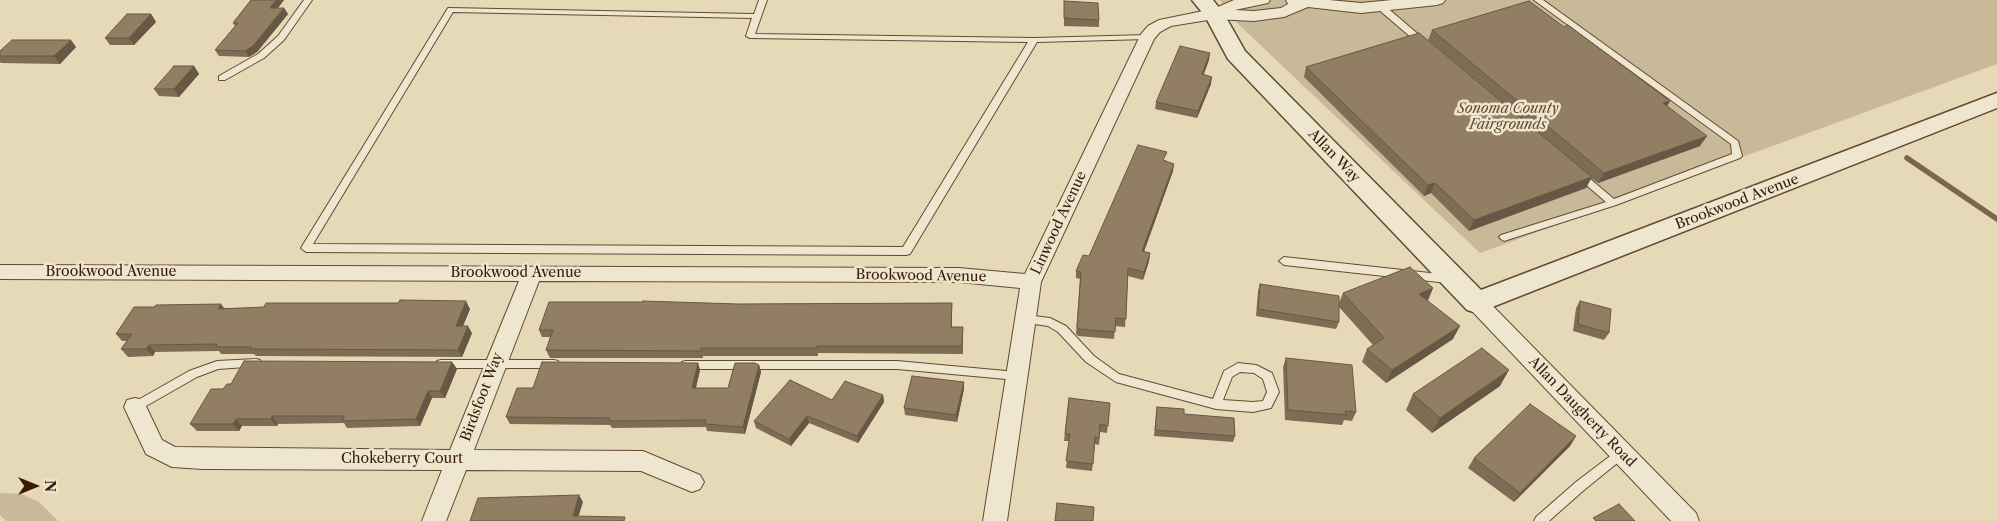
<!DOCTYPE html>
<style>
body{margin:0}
#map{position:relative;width:1997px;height:521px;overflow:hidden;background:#e6d9b7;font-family:"Libre Caslon Text",serif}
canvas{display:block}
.north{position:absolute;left:10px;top:461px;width:50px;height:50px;-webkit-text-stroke:4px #efe6d0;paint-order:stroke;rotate:90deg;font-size:14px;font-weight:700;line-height:20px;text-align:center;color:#371b06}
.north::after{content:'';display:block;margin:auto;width:18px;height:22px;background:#371b06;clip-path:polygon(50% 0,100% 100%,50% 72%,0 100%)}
</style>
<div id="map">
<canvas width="1997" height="521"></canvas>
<div class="north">N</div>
</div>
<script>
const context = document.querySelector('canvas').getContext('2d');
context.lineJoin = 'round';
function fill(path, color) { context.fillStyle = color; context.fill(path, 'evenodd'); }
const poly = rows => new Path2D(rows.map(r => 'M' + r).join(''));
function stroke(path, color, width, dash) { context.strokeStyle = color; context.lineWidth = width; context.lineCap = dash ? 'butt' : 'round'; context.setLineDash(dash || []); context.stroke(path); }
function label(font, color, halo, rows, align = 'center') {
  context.font = font + ' "Libre Caslon Text",serif'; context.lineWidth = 5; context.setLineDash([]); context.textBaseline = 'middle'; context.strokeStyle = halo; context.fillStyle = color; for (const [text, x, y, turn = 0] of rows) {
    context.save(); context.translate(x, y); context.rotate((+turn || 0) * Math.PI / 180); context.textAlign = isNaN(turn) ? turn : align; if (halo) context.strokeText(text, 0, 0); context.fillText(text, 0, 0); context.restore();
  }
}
const green = poly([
 [1220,0,1997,0,1997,64,1480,253,1236,22],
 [0,493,22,494,39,502,58,521,6,521,0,515]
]);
const stream = poly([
 [1907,158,1997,219]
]);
const service = poly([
 [304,0,312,0,284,40,264,58,225,80,219,80,219,76,258,54,278,36,304,0],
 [759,0,767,0,755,34,1034,38,1147,35,1151,37,1147,39,1037,42,910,254,906,255,306,252,301,248,448,8,754,14,759,0],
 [453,12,752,18,746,36,750,38,1028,42,903,247,313,244,453,12],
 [1534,0,1543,0,1738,141,1742,156,1740,158,1616,205,1504,241,1501,239,1499,237,1501,235,1606,202,1577,177,1575,175,1577,173,1583,173,1614,199,1732,154,1731,144,1534,0],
 [1378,5,1384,5,1426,41,1426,45,1420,45,1378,9,1378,5],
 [1284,257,1448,275,1452,276,1453,279,1452,282,1448,283,1284,265,1279,261,1284,257],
 [1025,315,1050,318,1066,326,1094,356,1119,374,1213,399,1224,371,1238,363,1256,365,1272,373,1279,392,1271,408,1253,412,1216,409,1116,382,1086,362,1058,332,1048,326,1021,322,1020,319,1021,316,1025,315],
 [1240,372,1254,373,1263,379,1267,392,1263,401,1253,402,1223,400,1232,377,1240,372],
 [256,359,260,360,261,363,260,366,218,369,197,377,139,410,135,412,131,410,129,407,131,404,189,371,217,361,256,359],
 [441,360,554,360,558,361,559,364,558,367,554,368,441,368,437,367,436,364,437,361,441,360],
 [686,361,897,361,1017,372,1021,373,1022,376,1021,379,1017,380,897,369,686,369,682,368,681,365,682,362,686,361],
 [1622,448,1626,450,1628,453,1626,456,1584,490,1549,521,1534,521,1536,517,1576,482,1618,450,1622,448]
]);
const minor = poly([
 [1234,0,1270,0,1268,3,1235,10,1254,11,1281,8,1288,4,1286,0,1329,0,1361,3,1392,0,1445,0,1443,3,1437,5,1361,13,1308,7,1284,17,1254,21,1214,19,1171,26,1160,32,1154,39,1041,282,1007,521,983,521,1020,288,959,282,539,281,474,450,643,451,700,475,704,482,700,489,692,492,641,471,466,470,446,521,422,521,442,470,203,469,172,467,146,454,124,407,127,400,135,398,143,400,162,440,175,447,450,450,519,281,0,279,0,265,959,268,1025,274,1141,34,1148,26,1159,20,1213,9,1234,0],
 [1477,295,1484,297,1696,513,1699,521,1671,521,1470,309,1467,303,1470,297,1477,295]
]);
const tertiary = poly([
 [1192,0,1213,0,1224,14,1245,51,1481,290,1997,93,1997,108,1477,313,1467,310,1228,59,1205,16,1192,0]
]);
const wall = poly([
 [251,0,284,0,278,8,284,8,288,14,257,52,249,57,219,56,215,50,235,26,233,23],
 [1064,1,1099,20,1099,27,1064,26],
 [151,14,156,22,134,45,110,45,105,38],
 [1564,27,1670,101,1667,106,1700,146,1598,183,1591,178,1586,188,1469,231,1431,193,1424,196,1304,77,1306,67,1521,118,1428,40,1432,30],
 [76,47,60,64,1,63,0,62,0,51],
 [1209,60,1203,75,1211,84,1197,118,1155,109,1156,102],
 [194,66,199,74,179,97,159,96,154,89],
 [1166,159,1165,160,1173,171,1144,252,1150,253,1149,261,1143,280,1128,276,1125,327,1115,326,1114,339,1078,336,1076,334,1080,279,1076,278,1076,271,1089,256],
 [1260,284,1339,303,1343,293,1433,288,1428,301,1453,339,1386,383,1362,362,1367,349,1373,345,1339,307,1339,322,1336,329,1256,316,1258,291],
 [1580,301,1609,333,1604,340,1573,331,1576,308],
 [643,302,738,304,952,303,952,327,963,327,963,354,818,353,818,356,703,356,703,358,550,358,546,350,550,337,542,337,539,330],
 [224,308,470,309,463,326,472,333,462,357,256,356,254,354,221,354,219,351,155,352,153,356,128,357,121,349,127,341,122,341,116,334],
 [1286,358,1356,412,1352,421,1344,420,1342,425,1285,420,1283,367],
 [452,362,457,369,445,398,432,398,420,426,347,428,344,423,278,424,277,426,242,426,239,431,197,431,190,424,223,389],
 [698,363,700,370,696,388,728,388,759,365,761,372,745,434,707,431,706,427,612,428,610,425,510,424,506,417,533,388],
 [964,382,964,389,957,422,905,415,904,408],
 [1500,386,1432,433,1406,410,1413,394],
 [883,395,884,402,858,443,809,423,791,446,756,428,754,421,832,400],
 [1069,398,1110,403,1107,433,1100,432,1099,445,1095,444,1092,471,1066,468,1069,441,1064,441],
 [1157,407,1184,414,1235,436,1233,442,1154,436],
 [1576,436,1570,446,1514,502,1468,468,1474,458]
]);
const shadedWall = poly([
 [276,0,284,0,273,14,270,8],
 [284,8,288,14,257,52,249,57,245,51],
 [151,14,156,22,134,45,129,38],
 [71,40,76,47,60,64,54,56],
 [1210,53,1209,60,1201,82,1202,74],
 [194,66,199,74,179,97,174,89],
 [1212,77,1211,84,1197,118,1198,111],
 [1670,101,1664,111,1663,103],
 [1707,136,1700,146,1598,183,1604,173],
 [1174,164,1173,171,1141,259,1142,251],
 [1592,177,1586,188,1469,231,1474,220],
 [1435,183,1431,193,1424,196,1428,185],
 [1150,253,1149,261,1143,280,1144,272],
 [1433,288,1427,301,1419,294],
 [466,301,470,309,460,333,456,326],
 [221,304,227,312,218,309],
 [468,326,472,333,462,357,458,350],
 [1460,326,1453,339,1386,383,1392,370],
 [149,345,155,352,153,356,146,349],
 [452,362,457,369,445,398,440,391],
 [698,363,700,370,694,395,692,388],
 [759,365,761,372,745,434,743,427],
 [1509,370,1500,386,1432,433,1440,418],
 [964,382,964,389,957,422,956,415],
 [428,391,432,398,420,426,416,419],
 [883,395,884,402,858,443,857,436],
 [272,416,278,424,277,426,271,419],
 [807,416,809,423,791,446,789,439],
 [236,419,242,426,239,431,233,424],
 [1576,436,1570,446,1514,502,1520,493],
 [579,495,583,502,577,521,573,516]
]);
const building = poly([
 [251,0,276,0,270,8,284,8,253,46,245,51,215,50,238,23,233,23,251,0],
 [1064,1,1098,3,1099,20,1064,18,1064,1],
 [1529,1,1564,27,1568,25,1670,101,1663,103,1707,136,1604,173,1432,30,1529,1],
 [127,14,151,14,129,38,105,38,127,14],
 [1419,33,1592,177,1474,220,1435,183,1428,185,1306,67,1419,33],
 [12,40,71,40,54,56,0,56,0,51,12,40],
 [1180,46,1210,53,1202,74,1212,77,1198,111,1156,102,1180,46],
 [174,66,194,66,174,89,154,89,174,66],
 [1138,145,1167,152,1163,160,1174,164,1142,251,1150,253,1144,272,1128,268,1126,319,1116,318,1115,332,1079,329,1077,327,1081,272,1076,271,1083,255,1089,256,1138,145],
 [1410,267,1433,288,1419,294,1460,326,1392,370,1367,349,1384,338,1343,293,1410,267],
 [1260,284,1339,296,1339,322,1258,309,1260,284],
 [400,300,466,301,456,326,468,326,458,350,250,349,252,347,216,347,217,344,149,345,146,349,121,349,132,334,116,334,134,307,154,307,156,305,221,304,218,309,264,307,266,303,398,303,400,300],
 [643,301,738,304,952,303,951,327,963,327,962,346,817,346,817,348,701,348,701,351,546,350,553,330,539,330,549,302,643,302,643,301],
 [1580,301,1611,309,1609,333,1578,324,1580,301],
 [1482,348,1509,370,1440,418,1413,394,1482,348],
 [1286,358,1352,365,1356,412,1345,411,1346,415,1288,410,1286,358],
 [244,361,452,362,440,391,428,391,416,419,342,421,344,416,272,416,271,419,236,419,233,424,190,424,211,389,223,389,227,384,231,384,244,361],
 [542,362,698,363,692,388,728,388,735,363,755,363,759,365,743,427,705,424,706,420,609,421,610,418,506,417,517,388,533,388,542,362],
 [912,376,964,382,956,415,904,408,912,376],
 [790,380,832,400,845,381,883,395,857,436,807,416,789,439,754,421,790,380],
 [1069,398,1110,403,1108,426,1100,424,1099,438,1095,437,1093,464,1066,461,1070,434,1065,434,1069,398],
 [1530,404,1576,436,1520,493,1474,458,1530,404],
 [1157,407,1184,409,1184,414,1234,418,1235,436,1155,430,1157,407],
 [579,495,573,516,625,517,624,521,470,521,478,498,579,495],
 [1057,503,1094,507,1093,521,1055,521,1057,503],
 [1619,504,1635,521,1596,521,1593,518,1619,504]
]);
const parkNames = [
 ["Sonoma County",1508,109],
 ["Fairgrounds",1508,125]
];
const streetNames = [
 ["Allan Way",1334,156,46],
 ["Brookwood Avenue",1737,202,-21],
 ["Linwood Avenue",1059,223,-65],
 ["Brookwood Avenue",111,272],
 ["Brookwood Avenue",516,273],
 ["Brookwood Avenue",921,276,1],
 ["Birdsfoot Way",482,397,-69],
 ["Allan Daugherty Road",1582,412,46],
 ["Chokeberry Court",402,459]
];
fill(green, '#c8b999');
stroke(stream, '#7c664c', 5.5);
stroke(service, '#634a32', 2);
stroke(minor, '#634a32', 2);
stroke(tertiary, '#634a32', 3);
fill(service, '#efe6d0');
fill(minor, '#efe6d0');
fill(tertiary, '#efe6d0');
fill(wall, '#7e6c54');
fill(shadedWall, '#665845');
fill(building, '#927e62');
stroke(building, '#665845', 1);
label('italic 14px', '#624a32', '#efe6d0', parkNames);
label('14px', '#371b06', '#efe6d0', streetNames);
</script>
